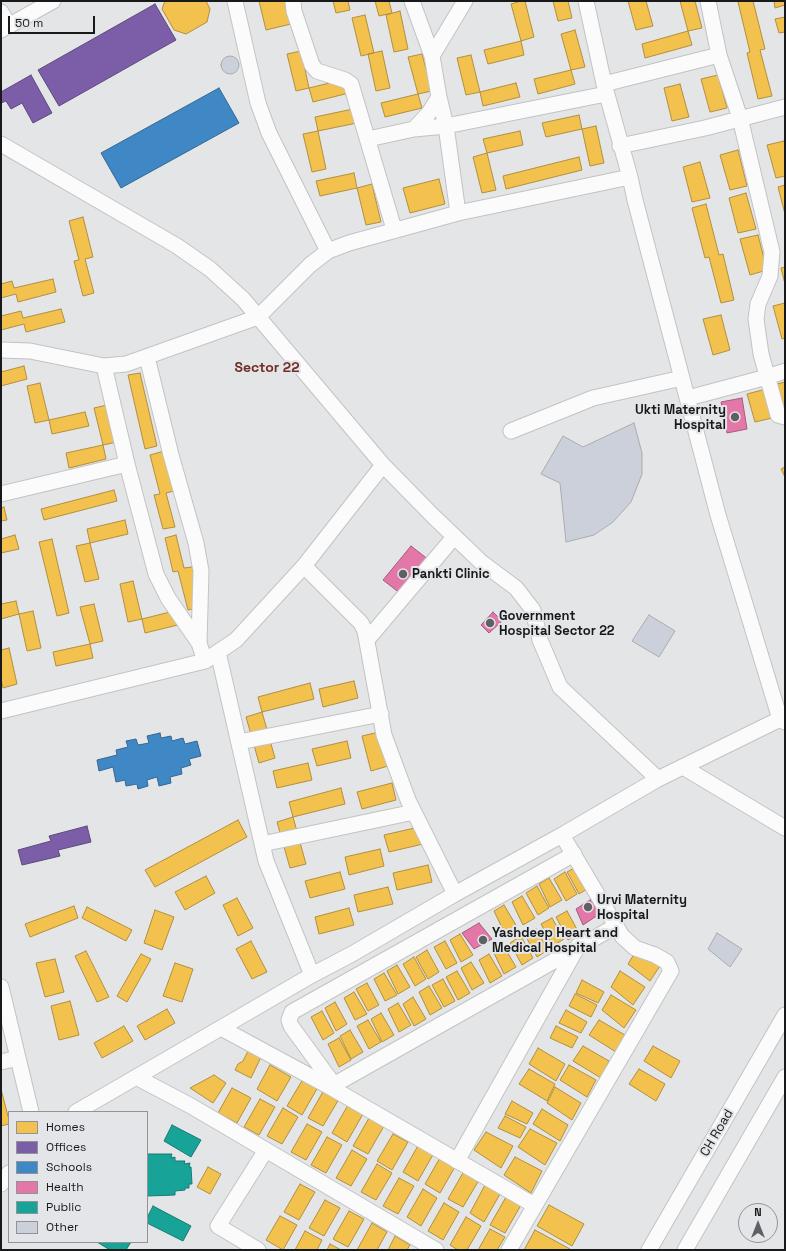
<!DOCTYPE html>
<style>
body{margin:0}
#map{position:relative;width:786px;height:1251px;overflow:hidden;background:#e4e5e7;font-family:"Space Grotesk",sans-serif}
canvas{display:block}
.frame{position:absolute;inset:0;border:2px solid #18191a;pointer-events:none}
.legend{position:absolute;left:8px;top:1111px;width:140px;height:132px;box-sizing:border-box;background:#e3e5e8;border:1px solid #929396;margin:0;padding:5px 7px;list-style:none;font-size:12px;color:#18191a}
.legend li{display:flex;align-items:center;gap:8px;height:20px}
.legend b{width:20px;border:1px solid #929396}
.north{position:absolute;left:738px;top:1203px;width:40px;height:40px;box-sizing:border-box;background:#e3e5e8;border:1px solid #929396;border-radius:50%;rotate:0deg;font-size:11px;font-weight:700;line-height:16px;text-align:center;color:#18191a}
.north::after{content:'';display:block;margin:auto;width:14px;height:18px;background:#5f6062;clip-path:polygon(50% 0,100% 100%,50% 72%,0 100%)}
.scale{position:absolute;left:8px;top:16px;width:87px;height:18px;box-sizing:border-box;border:2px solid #18191a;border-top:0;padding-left:5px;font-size:12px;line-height:14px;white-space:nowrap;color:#18191a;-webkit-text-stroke:3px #e3e5e8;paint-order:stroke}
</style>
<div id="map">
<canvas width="786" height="1251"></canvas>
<div class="frame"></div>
<ul class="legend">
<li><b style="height:11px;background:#f2c14e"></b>Homes</li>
<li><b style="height:11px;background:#7b5ea7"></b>Offices</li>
<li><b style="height:11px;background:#3f88c5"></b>Schools</li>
<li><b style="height:11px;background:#e377a8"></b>Health</li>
<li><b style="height:11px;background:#17a398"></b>Public</li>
<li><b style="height:11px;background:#ccd0da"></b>Other</li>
</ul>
<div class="north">N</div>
<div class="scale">50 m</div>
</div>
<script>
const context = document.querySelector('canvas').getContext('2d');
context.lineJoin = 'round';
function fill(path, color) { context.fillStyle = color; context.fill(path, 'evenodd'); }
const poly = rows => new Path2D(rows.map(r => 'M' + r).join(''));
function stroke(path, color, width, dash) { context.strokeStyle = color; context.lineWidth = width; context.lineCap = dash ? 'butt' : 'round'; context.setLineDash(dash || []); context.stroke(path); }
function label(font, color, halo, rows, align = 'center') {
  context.font = font + ' "Space Grotesk",sans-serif'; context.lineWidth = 4; context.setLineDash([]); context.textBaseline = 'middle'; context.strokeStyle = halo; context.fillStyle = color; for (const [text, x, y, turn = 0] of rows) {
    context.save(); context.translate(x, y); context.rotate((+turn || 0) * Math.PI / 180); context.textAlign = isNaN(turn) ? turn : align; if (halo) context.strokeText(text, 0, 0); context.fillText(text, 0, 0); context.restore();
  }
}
const homes = poly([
 [165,1,206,1,210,9,207,22,186,34,174,30,162,9,165,1],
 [259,1,285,1,291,24,266,30,259,1],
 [333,1,348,1,350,10,336,13,333,1],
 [375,1,389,1,392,13,379,16,375,1],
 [521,1,525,1,534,37,521,41,511,4,521,1],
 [553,1,568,1,572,18,558,21,553,1],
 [628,1,646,1,653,26,636,30,628,1],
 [680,1,695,1,702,28,688,31,680,1],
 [741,1,753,1,765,49,760,50,772,96,758,99,747,53,750,52,738,2,741,1],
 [774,1,785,1,785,5,775,8,774,1],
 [400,11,408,49,394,52,386,15,400,11],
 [365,15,374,53,361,56,352,18,365,15],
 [785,17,785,32,779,33,775,19,785,17],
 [575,30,585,67,571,70,561,34,575,30],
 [688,31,692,45,645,58,642,44,688,31],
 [521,41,524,55,488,64,484,50,521,41],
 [301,51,309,88,296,91,287,54,301,51],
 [382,51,390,88,376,91,368,54,382,51],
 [422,54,432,91,418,94,408,57,422,54],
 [471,55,480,92,466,95,457,58,471,55],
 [571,70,575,84,538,94,534,79,571,70],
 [718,75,727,108,710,112,701,79,718,75],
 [346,79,349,93,313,102,309,88,346,79],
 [516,83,520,97,483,106,480,92,516,83],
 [680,84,689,117,672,121,664,88,680,84],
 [418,94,422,108,385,117,381,103,418,94],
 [353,109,357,123,318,131,315,117,353,109],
 [579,115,582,129,546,137,542,123,579,115],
 [596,126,604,163,590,166,582,129,596,126],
 [318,131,326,169,312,172,303,134,318,131],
 [520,131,523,145,487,153,483,139,520,131],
 [784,141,785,146,785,176,776,178,767,145,784,141],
 [738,150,747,186,730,190,720,155,738,150],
 [487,153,496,190,482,193,473,157,487,153],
 [579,157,582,170,506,189,503,176,579,157],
 [700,162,710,198,692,202,683,167,700,162],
 [354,173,357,188,320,196,316,181,354,173],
 [439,179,445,204,410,213,403,188,439,179],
 [372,184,381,222,366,225,357,188,372,184],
 [785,185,785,214,778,187,785,185],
 [746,193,756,229,738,233,729,198,746,193],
 [706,204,719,255,723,254,734,300,721,303,709,257,705,258,692,208,706,204],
 [83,217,93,257,85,259,94,293,83,296,74,261,79,260,69,221,83,217],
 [758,235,767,270,750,275,740,239,758,235],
 [785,267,785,284,781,268,785,267],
 [53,279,56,292,18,302,16,294,1,298,1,284,12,281,14,288,53,279],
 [785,303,785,338,782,339,773,306,785,303],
 [61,309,65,322,26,332,24,324,1,330,1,316,21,311,23,318,61,309],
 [721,315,730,350,713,355,703,319,721,315],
 [24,366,27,379,1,386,1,372,24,366],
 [140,373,157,446,145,449,128,375,140,373],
 [785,382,785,413,773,385,785,382],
 [40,383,49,420,35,423,27,386,40,383],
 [766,389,772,418,755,422,747,394,766,389],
 [107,405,117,442,103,445,94,408,107,405],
 [85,412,89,426,52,434,49,420,85,412],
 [103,445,106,459,69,468,66,453,103,445],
 [164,451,174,491,166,493,175,527,163,529,154,495,160,494,150,455,164,451],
 [785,467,785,477,781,469,785,467],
 [114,490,117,501,44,520,41,509,114,490],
 [4,507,7,520,1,521,1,508,4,507],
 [125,520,128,534,90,543,87,529,125,520],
 [15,535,19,549,1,553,1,539,15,535],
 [176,535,184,568,192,567,202,607,188,610,178,571,173,572,165,538,176,535],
 [52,539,69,613,57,616,39,542,52,539],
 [90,543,99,579,85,582,76,546,90,543],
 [133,581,142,619,128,622,120,584,133,581],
 [16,601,19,614,1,619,1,604,16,601],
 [94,604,103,641,90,644,80,607,94,604],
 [178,610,182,624,145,633,142,619,178,610],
 [33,611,41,648,27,651,19,614,33,611],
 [90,644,93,658,56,666,53,652,90,644],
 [9,648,17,684,3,688,1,679,1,650,9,648],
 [354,681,358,698,323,707,319,689,354,681],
 [310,683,314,699,262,712,258,697,310,683],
 [262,712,275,758,259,763,246,717,262,712],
 [379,732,388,766,371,771,362,736,379,732],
 [347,741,351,758,317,766,312,749,347,741],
 [308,763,312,780,277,788,273,771,308,763],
 [392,783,396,800,362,809,357,792,392,783],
 [341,788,345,804,293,817,289,802,341,788],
 [293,817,306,864,290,868,277,822,293,817],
 [238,820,247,837,155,887,145,870,238,820],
 [419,827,423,844,389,852,384,835,419,827],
 [380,849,384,866,349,875,345,857,380,849],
 [428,865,432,882,397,890,393,873,428,865],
 [578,866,590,887,579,894,567,872,578,866],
 [340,872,345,889,310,898,305,881,340,872],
 [565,872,577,894,566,901,554,879,565,872],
 [206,876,215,893,185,910,175,892,206,876],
 [549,878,562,900,550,907,539,884,549,878],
 [537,886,549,908,538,915,526,893,537,886],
 [388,887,393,904,358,912,354,895,388,887],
 [522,896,535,918,523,925,512,902,522,896],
 [237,898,253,928,238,936,223,905,237,898],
 [504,905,517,927,505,934,494,911,504,905],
 [74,906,78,918,30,937,25,924,74,906],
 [87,907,132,930,126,941,82,918,87,907],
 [349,908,354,925,319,934,315,917,349,908],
 [155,910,174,917,162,950,144,943,155,910],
 [567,911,579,933,568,940,556,917,567,911],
 [552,918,564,939,553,946,541,924,552,918],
 [536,929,548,950,537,957,525,935,536,929],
 [460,934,473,955,461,962,450,940,460,934],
 [521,936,533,958,522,965,510,943,521,936],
 [251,941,267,972,252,979,236,949,251,941],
 [445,941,457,963,446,969,434,947,445,941],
 [503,945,516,967,504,974,493,951,503,945],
 [427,950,439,972,428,979,416,957,427,950],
 [86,951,109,997,97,1002,75,956,86,951],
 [636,951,662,963,650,981,628,964,636,951],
 [141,954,151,959,127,1002,117,996,141,954],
 [489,954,502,976,490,983,479,960,489,954],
 [414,957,426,979,415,986,403,964,414,957],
 [55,959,64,992,45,997,36,963,55,959],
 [471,962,484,983,472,990,461,968,471,962],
 [175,963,193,969,182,1002,163,996,175,963],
 [397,965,410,987,398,994,387,971,397,965],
 [457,971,470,993,458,1000,446,977,457,971],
 [620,971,645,987,633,1005,611,987,620,971],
 [384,973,397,995,385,1001,374,979,384,973],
 [443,979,455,1001,444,1007,432,985,443,979],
 [582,980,604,992,598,1003,576,993,582,980],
 [367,983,379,1005,368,1011,356,989,367,983],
 [429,986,442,1008,430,1015,419,992,429,986],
 [354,992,367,1014,355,1020,344,998,354,992],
 [575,994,597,1005,591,1017,569,1006,575,994],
 [611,995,636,1010,624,1028,602,1010,611,995],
 [413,997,426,1019,414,1026,403,1004,413,997],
 [70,1001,79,1035,59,1040,51,1006,70,1001],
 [335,1002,347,1024,336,1031,325,1008,335,1002],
 [398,1003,411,1025,399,1032,388,1009,398,1003],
 [167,1009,175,1023,145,1040,137,1026,167,1009],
 [566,1010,587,1022,581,1033,559,1023,566,1010],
 [322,1011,334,1033,323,1040,311,1017,322,1011],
 [381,1013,394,1035,382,1042,371,1019,381,1013],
 [368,1020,381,1042,369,1049,357,1026,368,1020],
 [599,1020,625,1035,616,1052,589,1035,599,1020],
 [124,1026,133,1041,102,1058,94,1043,124,1026],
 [556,1026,578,1037,572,1048,550,1038,556,1026],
 [350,1030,363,1052,351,1059,340,1036,350,1030],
 [339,1038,351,1060,339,1067,328,1044,339,1038],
 [583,1046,609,1061,601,1078,573,1061,583,1046],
 [653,1046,680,1061,671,1078,644,1061,653,1046],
 [538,1048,565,1064,556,1081,529,1064,538,1048],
 [249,1049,262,1055,251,1078,235,1070,238,1064,243,1061,249,1049],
 [270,1065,291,1077,277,1101,257,1089,270,1065],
 [569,1065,596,1080,587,1097,560,1080,569,1065],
 [529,1069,555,1084,547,1101,519,1084,529,1069],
 [639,1069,665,1084,656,1101,629,1084,639,1069],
 [214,1075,226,1083,213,1103,190,1088,214,1075],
 [303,1079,318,1087,302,1115,287,1106,303,1079],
 [555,1087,581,1103,572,1120,547,1103,555,1087],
 [232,1088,251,1098,237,1123,218,1113,232,1088],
 [1,1089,9,1120,9,1124,1,1126,1,1089],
 [324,1090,339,1099,323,1126,308,1118,324,1090],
 [260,1099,275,1107,259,1135,244,1127,260,1099],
 [512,1101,533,1113,527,1124,505,1114,512,1101],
 [348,1105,363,1114,347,1142,332,1133,348,1105],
 [283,1108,298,1117,282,1144,267,1136,283,1108],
 [542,1109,568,1125,560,1141,533,1124,542,1109],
 [505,1116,526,1127,520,1138,498,1128,505,1116],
 [369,1118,384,1126,368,1154,353,1146,369,1118],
 [307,1124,322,1132,306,1160,291,1152,307,1124],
 [530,1129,557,1143,545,1165,518,1147,530,1129],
 [486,1132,513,1146,501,1168,474,1150,486,1132],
 [393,1134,408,1142,392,1170,377,1161,393,1134],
 [327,1137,342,1145,326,1173,311,1165,327,1137],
 [419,1144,434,1153,418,1181,403,1172,419,1144],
 [352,1150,367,1159,351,1186,336,1178,352,1150],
 [441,1156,456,1165,440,1193,425,1184,441,1156],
 [515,1157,542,1171,531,1193,504,1175,515,1157],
 [377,1164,392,1173,376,1200,361,1192,377,1164],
 [208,1167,221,1174,210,1194,197,1187,208,1167],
 [464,1171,479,1180,463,1207,448,1199,464,1171],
 [399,1178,414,1186,398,1214,383,1206,399,1178],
 [300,1184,315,1192,299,1220,284,1212,300,1184],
 [485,1185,500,1194,484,1222,470,1213,485,1185],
 [423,1189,437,1198,421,1226,407,1217,423,1189],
 [506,1197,521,1205,505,1233,490,1225,506,1197],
 [325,1200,340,1208,324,1236,309,1228,325,1200],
 [444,1203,459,1212,443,1240,428,1231,444,1203],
 [549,1205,584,1224,572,1246,537,1226,549,1205],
 [349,1211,364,1219,348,1247,333,1239,349,1211],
 [280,1216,297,1225,283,1250,266,1240,280,1216],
 [466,1217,481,1226,467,1250,458,1250,450,1245,466,1217],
 [372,1223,387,1232,377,1250,357,1250,372,1223],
 [490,1229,505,1237,497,1250,478,1250,490,1229],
 [535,1230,570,1249,569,1250,524,1250,535,1230],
 [305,1231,322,1240,317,1250,295,1250,305,1231],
 [395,1236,410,1245,407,1250,388,1250,395,1236],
 [330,1244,341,1250,327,1250,330,1244]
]);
const offices = poly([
 [155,4,176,40,59,106,38,70,155,4],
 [31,75,52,113,33,123,22,103,11,109,6,101,1,103,1,92,31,75],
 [87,826,91,842,58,850,60,856,22,865,18,850,51,841,49,836,87,826]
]);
const schools = poly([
 [219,88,239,123,121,188,101,153,219,88],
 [160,733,161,738,171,736,172,741,183,738,185,744,197,741,201,756,189,759,191,765,181,768,182,774,170,777,171,783,159,786,157,777,147,780,148,786,138,789,137,784,126,786,125,780,116,782,113,767,99,771,97,760,117,755,116,750,128,747,126,741,136,739,138,745,149,743,147,736,160,733]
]);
const health = poly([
 [742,398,747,429,727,433,721,402,742,398],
 [411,546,429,560,401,594,383,580,411,546],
 [493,612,502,621,489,633,481,625,493,612],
 [593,898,601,913,583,925,576,909,593,898],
 [479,923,492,939,474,949,462,933,479,923]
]);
const public = poly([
 [172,1125,201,1140,191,1157,164,1141,172,1125],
 [147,1154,172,1154,171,1158,175,1157,175,1161,185,1161,184,1164,190,1163,189,1167,191,1167,192,1184,189,1184,189,1188,185,1188,185,1190,175,1191,175,1195,147,1196,147,1154],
 [153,1206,191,1226,183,1241,147,1223,147,1218,153,1206],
 [97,1242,131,1242,126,1250,110,1250,97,1242]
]);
const building = poly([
 '221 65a9 9 0 1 1 18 0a9 9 0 1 1-18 0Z',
 [634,423,642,453,642,474,631,502,613,522,594,535,566,542,560,483,541,474,563,436,583,447,634,423],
 [649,615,675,631,659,657,632,641,649,615],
 [717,933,742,949,730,967,708,949,717,933]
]);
const minor = poly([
 [235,1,258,103,269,133,328,251],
 [293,1,294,11,312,65,317,71,345,80,351,84,394,229],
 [412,1,432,56,439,97,446,126,458,213],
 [586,1,604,84,630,177,635,200,718,515,780,719,785,722],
 [708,1,719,55,740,118,772,252,770,276,758,304,756,319,761,354,778,415,785,417],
 [1,12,9,26],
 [1,30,53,1],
 [432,56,465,1],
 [604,84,719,55],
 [414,129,429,113,439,97],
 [368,139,414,129,446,126,606,94],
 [1,144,177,246,210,269,243,299,383,465,433,516,481,562,516,588,533,610,540,640,560,687,658,779],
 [620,146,705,128,785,107],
 [1,350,30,351,104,366,126,364,258,317,310,265,328,251,349,243,458,213,630,177],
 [147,357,171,455,196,543,201,571,199,643],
 [104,366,127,464,156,574,168,598,199,643,205,661],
 [688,398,767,377,785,371],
 [511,431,593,398,682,378],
 [1,494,127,464],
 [304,566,361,623,365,631,384,735,408,800,455,894],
 [367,640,454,537],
 [218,652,266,861,312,975],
 [1,711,205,661,218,652,236,640,304,566,383,465],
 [239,742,381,714],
 [683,767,785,828],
 [262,844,414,812],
 [1,987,31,1112],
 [221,1028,330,1087,534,1205],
 [1,1062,18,1058],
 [136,1077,191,1106,436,1250],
 [334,1085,291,1026,289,1020,292,1012,574,854],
 [330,1087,616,926],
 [76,1112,312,975,352,954,455,894,562,835,658,779,780,719],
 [457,1161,578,946],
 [1,1184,9,1173],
 [258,1250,218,1226,266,1150],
 [509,1250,671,971,667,962,655,955,635,948,622,936,562,835],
 [649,1250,785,1015],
 [685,1250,785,1077]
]);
const markers = [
 [735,417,5,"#5f6062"],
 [403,574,5,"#5f6062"],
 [490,623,5,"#5f6062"],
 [588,907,5,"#5f6062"],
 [483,940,5,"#5f6062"]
];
const poiNames = [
 ["Ukti Maternity",726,410,"right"],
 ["Hospital",726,425,"right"],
 ["Pankti Clinic",412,574],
 ["Government",499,616],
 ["Hospital Sector 22",499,631],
 ["Urvi Maternity",597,900],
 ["Hospital",597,915],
 ["Yashdeep Heart and",492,933],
 ["Medical Hospital",492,948]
];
const streetNames = [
 ["CH Road",717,1133,-60]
];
const neighbourhoodNames = [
 ["Sector 22",267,368]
];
fill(homes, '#f2c14e');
stroke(homes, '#b18f3e', 1);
fill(offices, '#7b5ea7');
stroke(offices, '#5d497d', 1);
fill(schools, '#3f88c5');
stroke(schools, '#336792', 1);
fill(health, '#e377a8');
stroke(health, '#a65b7d', 1);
fill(public, '#17a398');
stroke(public, '#177a72', 1);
fill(building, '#ccd0da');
stroke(building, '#aaabad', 1);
stroke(minor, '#c2c3c4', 17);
stroke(minor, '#fbfbfb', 15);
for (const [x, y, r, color] of markers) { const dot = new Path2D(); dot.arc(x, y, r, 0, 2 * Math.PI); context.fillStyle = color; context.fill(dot); stroke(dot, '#e3e5e8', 1.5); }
label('bold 13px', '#18191a', '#e3e5e8', poiNames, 'left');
label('13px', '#18191a', '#e3e5e8', streetNames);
label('bold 14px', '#732e25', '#e3e5e8', neighbourhoodNames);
</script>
